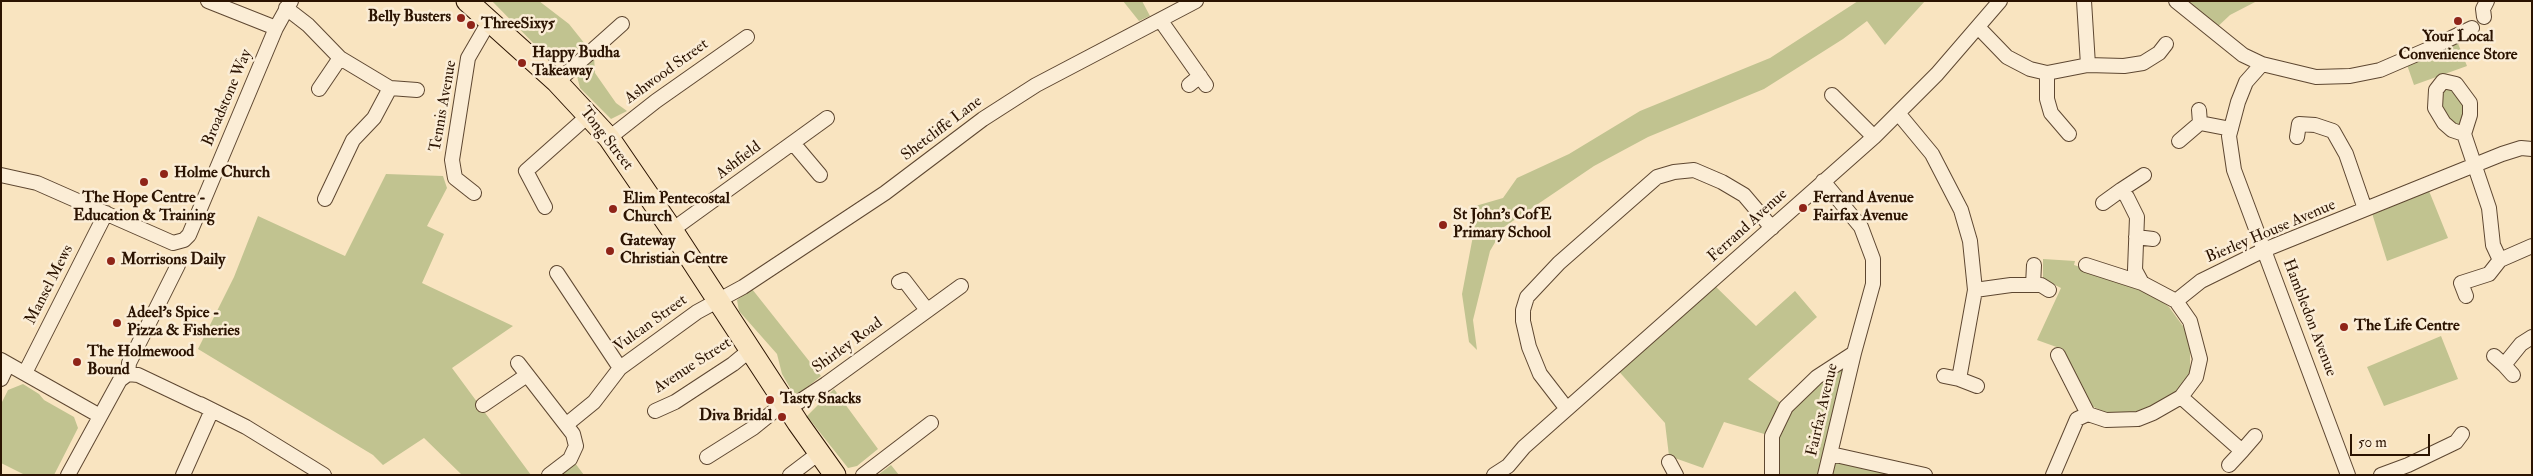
<!DOCTYPE html>
<style>
body{margin:0}
#map{position:relative;width:2533px;height:476px;overflow:hidden;background:#f9e4c0;font-family:"IM FELL Double Pica",serif}
canvas{display:block}
.frame{position:absolute;inset:0;border:2px solid #2b1301;pointer-events:none}
.scale{position:absolute;left:2350px;top:434px;width:80px;height:22px;box-sizing:border-box;border:2px solid #2b1301;border-top:0;padding-left:6px;font-size:15px;line-height:18px;white-space:nowrap;color:#2b1301;-webkit-text-stroke:4px #fbedd6;paint-order:stroke}
</style>
<div id="map">
<canvas width="2533" height="476"></canvas>
<div class="frame"></div>
<div class="scale">50 m</div>
</div>
<script>
const context = document.querySelector('canvas').getContext('2d');
context.lineJoin = 'round';
function fill(path, color) { context.fillStyle = color; context.fill(path, 'evenodd'); }
const poly = rows => new Path2D(rows.map(r => 'M' + r).join(''));
function stroke(path, color, width, dash) { context.strokeStyle = color; context.lineWidth = width; context.lineCap = dash ? 'butt' : 'round'; context.setLineDash(dash || []); context.stroke(path); }
function label(font, color, halo, rows, align = 'center') {
  context.font = font + ' "IM FELL Double Pica",serif'; context.lineWidth = 5; context.setLineDash([]); context.textBaseline = 'middle'; context.strokeStyle = halo; context.fillStyle = color; for (const [text, x, y, turn = 0] of rows) {
    context.save(); context.translate(x, y); context.rotate((+turn || 0) * Math.PI / 180); context.textAlign = isNaN(turn) ? turn : align; if (halo) context.strokeText(text, 0, 0); context.fillText(text, 0, 0); context.restore();
  }
}
const green = poly([
 [492,1,539,1,569,24,585,44,565,59,555,59,543,53],
 [1123,1,1142,1,1150,16,1139,21],
 [1858,1,1925,1,1885,45,1867,21,1843,39,1764,89,1648,137,1594,166,1504,227,1490,251,1473,320,1477,350,1469,342,1462,294,1476,220,1470,219,1472,207,1503,198,1517,178,1569,154,1640,111,1770,58],
 [2176,1,2257,1,2230,15,2213,31],
 [2455,36,2467,66,2414,85,2405,59],
 [594,56,595,73,616,103,627,111,611,119,580,88,577,76],
 [2443,81,2461,89,2467,129,2444,123,2436,90],
 [386,174,443,176,447,188,427,226,444,234,422,283,513,326,452,368,531,475,462,475,424,438,383,465,373,455,198,349,234,277,258,216,345,256],
 [2427,186,2448,238,2387,261,2370,207],
 [2043,259,2075,261,2074,265,2114,278,2160,300,2169,307,2185,329,2190,349,2190,374,2181,390,2157,405,2128,414,2107,413,2089,405,2066,366,2062,349,2037,340,2061,288,2043,279],
 [1711,282,1756,326,1795,291,1817,317,1748,379,1786,407,1854,353,1831,453,1888,467,1886,475,1772,475,1771,436,1724,422,1703,468,1669,456,1665,423,1615,367],
 [752,289,821,376,800,393,793,393,782,374,777,354,739,311,737,300],
 [2441,336,2458,379,2384,406,2367,367],
 [23,384,39,394,44,400,74,417,78,428,54,475,25,475,1,463,1,404,8,390],
 [834,389,878,449,857,466,848,468,807,416],
 [575,463,584,475,560,475],
 [891,465,899,475,878,475]
]);
const minor = poly([
 [208,1,276,28],
 [2084,1,2088,65],
 [2176,1,2243,55,2262,64,2316,77,2350,76,2380,70,2431,48,2472,28],
 [286,8,308,25,340,58,390,88,417,90],
 [2484,17,2483,9,2487,1],
 [1161,21,1206,85],
 [1978,27,2007,57,2030,69,2047,73,2088,65,2124,66,2143,63,2159,53,2166,44],
 [2262,64,2246,82,2238,102,2229,136,2234,170,2348,475],
 [2047,73,2047,99,2051,113,2069,134],
 [557,82,622,24],
 [1189,85,1200,76],
 [319,89,340,58],
 [1832,95,1874,137],
 [2199,110,2200,123],
 [1898,113,1932,154,1961,210,1970,241,1975,290,1959,379,1977,386],
 [2464,134,2470,115,2470,103,2456,84,2443,81,2436,90,2435,108,2444,123,2452,130,2464,134,2489,208,2493,245,2500,260,2532,246],
 [2297,137,2299,124,2315,125,2333,131,2346,154,2365,209],
 [609,138,656,101,747,37],
 [2179,141,2200,123,2231,129],
 [793,143,820,175],
 [1,175,37,183,173,243,184,240,189,235,276,28,291,1],
 [1823,181,1861,227,1873,259,1873,284,1854,353,1825,475],
 [2121,190,2144,175],
 [474,193,455,178,452,160,468,58,490,20],
 [325,199,353,140,374,118,390,88],
 [2103,203,2121,190,2127,197,2137,217,2135,270,2142,283],
 [545,207,526,171,589,115],
 [672,230,827,118],
 [2136,237,2153,239],
 [2086,265,2142,283,2176,301],
 [557,273,620,368],
 [899,282,904,280,927,310],
 [2033,285,2034,265],
 [1975,290,2011,285,2041,285,2049,290],
 [2466,296,2461,283,2489,274,2500,260],
 [2058,355,2088,414],
 [2494,356,2504,365],
 [1,360,100,416],
 [518,363,573,434,576,446,570,459,549,475],
 [25,373,106,213],
 [128,374,129,363,178,265],
 [128,374,138,375,199,404],
 [2513,375,2504,365,2521,344,2532,337],
 [1944,376,1959,379],
 [1,379,8,364],
 [2181,397,2242,451,2229,465],
 [200,404,246,427,324,475],
 [483,405,527,375],
 [788,409,826,384,961,286],
 [1567,409,1540,374,1529,347,1523,321,1523,310,1527,297,1559,263,1657,177,1674,172,1694,170,1722,182,1744,195,1772,228],
 [655,411,675,402,733,364,750,350],
 [567,424,594,402,620,368,697,312,743,287,885,193,983,119,1036,85,1196,1],
 [2242,451,2255,436],
 [1831,454,1925,475],
 [707,457,753,428,784,403],
 [1669,462,1676,475],
 [68,475,120,380,128,374],
 [183,475,212,410],
 [790,475,819,453],
 [863,475,931,423],
 [1494,475,1508,466,1524,447,1874,137,1937,74,2000,1],
 [1772,475,1772,436,1786,407,1817,377,1854,353],
 [2053,475,2077,419,2088,414,2106,420,2138,419,2153,413,2181,397,2196,377,2200,359,2190,321,2176,301,2201,281,2264,250,2502,154,2521,148,2532,149],
 [2381,475,2408,465,2456,442,2462,434]
]);
const highway = poly([
 [467,1,557,82,609,138,672,230,798,423,835,475]
]);
const markers = [
 [461,18,5,"#8f2418"],
 [2458,21,5,"#8f2418"],
 [471,25,5,"#8f2418"],
 [522,63,5,"#8f2418"],
 [164,174,5,"#8f2418"],
 [144,182,5,"#8f2418"],
 [1803,208,5,"#8f2418"],
 [613,209,5,"#8f2418"],
 [1443,225,5,"#8f2418"],
 [610,251,5,"#8f2418"],
 [111,261,5,"#8f2418"],
 [117,323,5,"#8f2418"],
 [2344,327,5,"#8f2418"],
 [77,362,5,"#8f2418"],
 [770,400,5,"#8f2418"],
 [782,417,5,"#8f2418"]
];
const poiNames = [
 ["Belly Busters",451,18,"right"],
 ["ThreeSixy5",481,25],
 ["Your Local",2458,38,"center"],
 ["Convenience Store",2458,56,"center"],
 ["Happy Budha",532,54],
 ["Takeaway",532,72],
 ["Holme Church",174,174],
 ["The Hope Centre -",144,199,"center"],
 ["Education & Training",144,217,"center"],
 ["Ferrand Avenue",1813,199],
 ["Fairfax Avenue",1813,217],
 ["Elim Pentecostal",623,200],
 ["Church",623,218],
 ["St John's CofE",1453,216],
 ["Primary School",1453,234],
 ["Gateway",620,242],
 ["Christian Centre",620,260],
 ["Morrisons Daily",121,261],
 ["Adeel's Spice -",127,314],
 ["Pizza & Fisheries",127,332],
 ["The Life Centre",2354,327],
 ["The Holmewood",87,353],
 ["Bound",87,371],
 ["Tasty Snacks",780,400],
 ["Diva Bridal",772,417,"right"]
];
const streetNames = [
 ["Ashwood Street",667,72,-36],
 ["Broadstone Way",228,98,-67],
 ["Tennis Avenue",444,106,-80],
 ["Shetcliffe Lane",942,129,-37],
 ["Tong Street",606,139,52],
 ["Ashfield",739,161,-37],
 ["Ferrand Avenue",1748,226,-42],
 ["Bierley House Avenue",2271,232,-23],
 ["Mansel Mews",50,285,-63],
 ["Hambledon Avenue",2309,318,69],
 ["Vulcan Street",651,324,-36],
 ["Shirley Road",848,346,-36],
 ["Avenue Street",693,366,-33],
 ["Fairfax Avenue",1823,410,-77]
];
fill(green, '#c1c390');
stroke(minor, '#5e4731', 16);
stroke(highway, '#2b1301', 23);
stroke(minor, '#fbedd6', 14);
stroke(highway, '#f9e4c0', 21);
for (const [x, y, r, color] of markers) { const dot = new Path2D(); dot.arc(x, y, r, 0, 2 * Math.PI); context.fillStyle = color; context.fill(dot); stroke(dot, '#fbedd6', 2); }
label('bold 16px', '#2b1301', '#fbedd6', poiNames, 'left');
label('16px', '#2b1301', '#fbedd6', streetNames);
</script>
